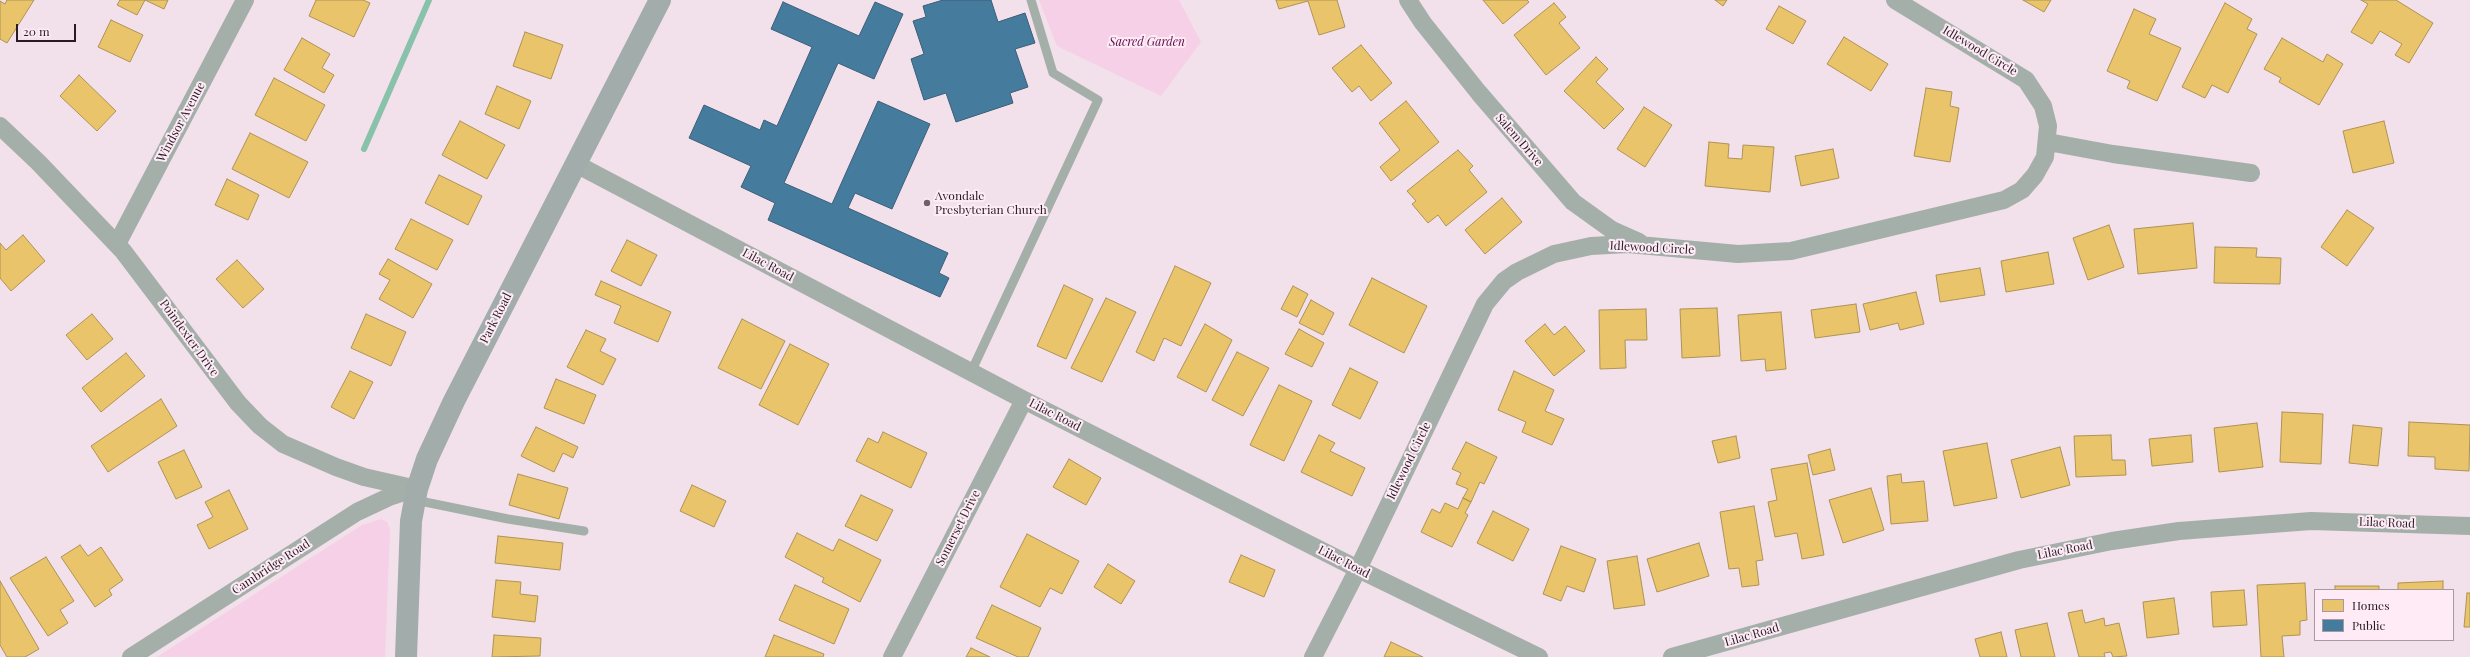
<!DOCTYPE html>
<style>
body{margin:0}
#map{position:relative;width:2470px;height:657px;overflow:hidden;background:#f2e1eb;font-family:"Playfair Display",serif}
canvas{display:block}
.legend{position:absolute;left:2314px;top:589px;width:140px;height:52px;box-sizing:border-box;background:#feebf6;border:1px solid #a898a2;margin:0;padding:5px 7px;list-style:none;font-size:12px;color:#271c23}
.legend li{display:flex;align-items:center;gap:8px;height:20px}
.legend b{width:20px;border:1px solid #a898a2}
.scale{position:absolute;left:16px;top:24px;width:60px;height:18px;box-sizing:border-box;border:2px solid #271c23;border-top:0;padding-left:5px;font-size:12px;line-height:14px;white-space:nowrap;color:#271c23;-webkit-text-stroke:3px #feebf6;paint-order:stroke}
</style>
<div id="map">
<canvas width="2470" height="657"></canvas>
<ul class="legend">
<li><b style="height:11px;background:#e9c46a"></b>Homes</li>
<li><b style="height:11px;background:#457b9d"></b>Public</li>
</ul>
<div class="scale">20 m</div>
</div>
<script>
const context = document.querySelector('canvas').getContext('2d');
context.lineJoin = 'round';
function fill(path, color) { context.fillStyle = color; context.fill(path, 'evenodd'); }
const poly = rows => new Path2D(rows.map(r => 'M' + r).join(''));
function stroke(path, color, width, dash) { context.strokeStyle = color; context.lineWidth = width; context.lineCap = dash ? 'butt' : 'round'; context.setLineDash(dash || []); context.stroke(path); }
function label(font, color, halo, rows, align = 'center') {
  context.font = font + ' "Playfair Display",serif'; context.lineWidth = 4; context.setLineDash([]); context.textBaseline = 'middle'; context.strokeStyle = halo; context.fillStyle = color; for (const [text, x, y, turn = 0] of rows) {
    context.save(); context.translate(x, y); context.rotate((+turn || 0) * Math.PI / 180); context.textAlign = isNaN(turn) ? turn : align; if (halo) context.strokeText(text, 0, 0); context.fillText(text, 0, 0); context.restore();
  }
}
const green = poly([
 [1039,0,1179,0,1201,42,1161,96,1057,46],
 [381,519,387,522,390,529,385,657,157,657,362,525]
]);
const homes = poly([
 [7,0,34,0,7,43,0,39,0,1,5,4,7,0],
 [120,0,145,0,137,15,117,5,120,0],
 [145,0,168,0,164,9,145,0],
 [316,0,363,0,370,3,354,37,309,16,316,0],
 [1276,0,1337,0,1345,27,1319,35,1308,1,1279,9,1276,0],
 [1483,0,1527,0,1529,2,1503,24,1483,0],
 [1715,0,1727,0,1723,6,1715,0],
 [2023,0,2051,0,2044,12,2023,0],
 [2361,0,2396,0,2433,23,2409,63,2395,55,2402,44,2380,31,2372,44,2351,32,2368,4,2361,0],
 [1554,3,1566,17,1559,23,1580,48,1546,75,1514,35,1554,3],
 [2225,3,2252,19,2247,29,2257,34,2228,93,2212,85,2205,98,2182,87,2225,3],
 [1779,6,1806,21,1793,44,1766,29,1779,6],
 [2134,9,2156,19,2149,34,2181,48,2157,101,2127,88,2130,81,2107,71,2134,9],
 [111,20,143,35,130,62,98,47,111,20],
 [525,32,563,45,551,79,513,66,525,32],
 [1844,37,1888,64,1871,91,1827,64,1844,37],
 [302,38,330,54,322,68,334,75,324,93,284,70,302,38],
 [2282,38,2323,62,2327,54,2343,64,2319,105,2279,82,2281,78,2264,69,2282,38],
 [1361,45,1392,83,1371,101,1359,86,1352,92,1332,68,1361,45],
 [1596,57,1608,69,1596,82,1624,109,1604,129,1564,91,1596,57],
 [79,75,116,111,97,131,60,96,79,75],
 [274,78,325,105,306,141,255,115,274,78],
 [497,86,531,101,519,129,485,114,497,86],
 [1926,88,1952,92,1950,106,1959,108,1950,162,1914,156,1926,88],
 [1406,101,1439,142,1391,181,1380,167,1400,150,1379,123,1406,101],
 [1644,107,1672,125,1645,167,1617,149,1644,107],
 [460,121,505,145,487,179,442,155,460,121],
 [2384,121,2394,163,2353,173,2343,131,2384,121],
 [250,133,308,162,289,198,232,169,250,133],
 [1709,142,1729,144,1728,158,1742,159,1743,145,1774,147,1770,192,1705,186,1709,142],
 [1833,149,1839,178,1801,186,1795,156,1833,149],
 [1458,150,1473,166,1469,170,1487,192,1446,226,1438,215,1428,223,1412,204,1416,201,1407,191,1458,150],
 [439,175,482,196,468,225,425,203,439,175],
 [227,179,259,195,248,220,215,205,227,179],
 [1502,198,1522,222,1485,254,1465,230,1502,198],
 [2347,210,2374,228,2347,266,2321,247,2347,210],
 [411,219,453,240,437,270,395,249,411,219],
 [2193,223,2197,268,2138,274,2134,229,2193,223],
 [2109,225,2124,267,2088,280,2073,238,2109,225],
 [23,235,45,261,11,291,0,278,0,243,6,250,23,235],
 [627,240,657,255,641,286,611,271,627,240],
 [2215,247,2257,248,2256,257,2281,258,2280,284,2214,283,2215,247],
 [2048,252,2054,284,2006,292,2001,261,2048,252],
 [388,259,432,284,413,318,379,299,390,280,379,274,388,259],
 [237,260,264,289,243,308,216,279,237,260],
 [1175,266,1211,283,1181,346,1164,338,1154,361,1136,352,1175,266],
 [1980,268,1985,295,1940,302,1936,275,1980,268],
 [1372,278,1427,306,1404,353,1349,325,1372,278],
 [601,281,671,312,658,342,614,323,621,306,595,295,601,281],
 [1064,285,1093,299,1066,359,1037,346,1064,285],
 [1293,286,1308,294,1297,317,1281,309,1293,286],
 [1916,292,1924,324,1900,330,1898,323,1870,330,1863,304,1916,292],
 [1106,298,1136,312,1102,382,1071,368,1106,298],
 [1311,300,1334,313,1323,335,1299,323,1311,300],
 [1856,304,1860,332,1815,338,1811,310,1856,304],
 [1717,308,1720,356,1682,358,1680,309,1717,308],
 [1646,309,1647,340,1625,340,1626,368,1600,369,1599,310,1646,309],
 [1781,312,1786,369,1766,371,1765,359,1741,361,1738,315,1781,312],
 [92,314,113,339,87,360,66,335,92,314],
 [366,314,406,332,391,366,351,348,366,314],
 [742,319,785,341,761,389,718,368,742,319],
 [1205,324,1232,340,1206,392,1177,377,1205,324],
 [1545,324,1554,335,1565,326,1585,351,1554,376,1525,341,1545,324],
 [1299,329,1324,343,1312,367,1285,354,1299,329],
 [586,330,606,339,600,351,616,359,603,385,567,367,586,330],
 [790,344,829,364,798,425,759,405,790,344],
 [1237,352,1269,368,1243,416,1212,400,1237,352],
 [126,353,145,376,101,412,82,388,126,353],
 [1350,368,1378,382,1360,419,1332,405,1350,368],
 [350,371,373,382,354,419,331,407,350,371],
 [1514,371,1554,390,1545,411,1564,419,1552,445,1522,432,1526,422,1498,410,1514,371],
 [556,379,596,395,584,424,544,408,556,379],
 [1279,385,1312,401,1284,461,1250,445,1279,385],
 [161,399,177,426,108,472,91,446,161,399],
 [2282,412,2323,414,2321,464,2280,462,2282,412],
 [2409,422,2470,425,2469,471,2435,469,2435,457,2408,456,2409,422],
 [2257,423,2263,467,2219,472,2214,428,2257,423],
 [2353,425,2382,428,2378,466,2349,463,2353,425],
 [536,427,578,447,573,458,563,453,554,472,521,456,536,427],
 [883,432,927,453,911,488,856,461,868,438,878,443,883,432],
 [1319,435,1335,443,1330,451,1365,468,1352,496,1301,472,1319,435],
 [2111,435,2112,460,2125,460,2126,475,2076,477,2074,436,2111,435],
 [2191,435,2193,462,2152,466,2149,439,2191,435],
 [1736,436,1740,458,1718,463,1712,441,1736,436],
 [1466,442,1497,457,1484,484,1480,482,1471,502,1463,498,1468,489,1456,484,1461,473,1452,469,1466,442],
 [1987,443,1997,498,1954,506,1943,451,1987,443],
 [2060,447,2070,485,2021,498,2011,460,2060,447],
 [1830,449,1835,470,1813,475,1808,455,1830,449],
 [184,450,202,487,176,499,158,462,184,450],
 [1069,459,1101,478,1086,505,1053,487,1069,459],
 [1807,463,1824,555,1802,559,1797,533,1775,537,1768,502,1777,500,1771,469,1807,463],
 [518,474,568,488,559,519,509,505,518,474],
 [1901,474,1902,483,1924,481,1928,521,1891,524,1887,476,1901,474],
 [692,485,726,501,714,527,680,511,692,485],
 [1871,488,1884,530,1843,543,1829,500,1871,488],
 [229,490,248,529,209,549,197,525,213,517,205,502,229,490],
 [861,495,893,510,877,541,845,526,861,495],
 [1463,498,1471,502,1465,513,1468,515,1452,547,1421,532,1432,509,1440,513,1445,503,1458,509,1463,498],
 [1754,506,1763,560,1756,561,1759,585,1742,587,1739,568,1729,569,1720,512,1754,506],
 [1493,511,1529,529,1513,561,1477,543,1493,511],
 [797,533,833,551,839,539,881,560,860,602,822,582,824,578,785,557,797,533],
 [1027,534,1079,561,1062,594,1050,588,1040,607,1000,587,1027,534],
 [498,536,563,543,560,570,495,563,498,536],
 [1699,543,1709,576,1657,592,1647,559,1699,543],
 [80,545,88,556,101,547,123,580,109,590,112,595,95,607,61,557,80,545],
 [1561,546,1596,559,1584,592,1567,586,1561,601,1543,594,1561,546],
 [1241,555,1275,570,1264,597,1229,582,1241,555],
 [1637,556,1645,605,1614,609,1607,561,1637,556],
 [46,557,74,601,60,610,68,623,48,636,10,578,46,557],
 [1108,564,1135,581,1121,604,1094,587,1108,564],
 [496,580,521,582,520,594,538,596,535,622,492,617,496,580],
 [0,581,39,649,25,657,7,657,0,645,0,581],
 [2443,581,2443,590,2398,590,2398,583,2443,581],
 [2305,583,2307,620,2300,621,2300,635,2282,636,2284,657,2261,657,2257,585,2305,583],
 [795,585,849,609,834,644,779,620,795,585],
 [2335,586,2379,586,2379,590,2335,590,2335,586],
 [2244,590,2247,625,2213,627,2211,592,2244,590],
 [2467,593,2470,593,2470,627,2464,627,2467,593],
 [2174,598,2179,634,2147,638,2143,602,2174,598],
 [992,605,1041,628,1028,657,1018,657,976,638,992,605],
 [2082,610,2085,623,2104,618,2105,626,2119,623,2127,656,2113,657,2111,652,2104,653,2105,657,2079,657,2068,613,2082,610],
 [2047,623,2055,657,2021,657,2015,630,2047,623],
 [2001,632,2007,657,1980,657,1975,639,2001,632],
 [494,635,541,638,540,656,492,657,494,635],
 [774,635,824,654,823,657,765,657,774,635],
 [1391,642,1423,657,1384,657,1391,642],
 [971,648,990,657,966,657,971,648]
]);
const public = poly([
 [943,0,991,0,998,22,1025,13,1035,43,1015,49,1028,87,1010,93,1013,103,956,122,946,93,924,100,911,59,924,54,913,21,926,17,923,6,943,0],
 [783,2,859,36,875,2,903,14,874,79,838,63,784,183,832,204,878,101,930,124,892,209,855,193,848,208,948,253,939,273,949,278,940,297,768,220,775,203,741,187,751,166,689,138,704,105,760,130,764,120,777,126,812,47,771,29,783,2]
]);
const stream = poly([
 [364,149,429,0]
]);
const lane = poly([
 [972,370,1098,100,1053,73,1031,0],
 [415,500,508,519,584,531]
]);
const street = poly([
 [1408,0,1423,23,1479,93,1573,202,1612,230,1639,242],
 [0,126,38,162,123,251,238,403,260,426,283,444,336,467,364,477,417,489],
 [2048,142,2113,154,2251,173],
 [576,164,1024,400,1358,569,1539,657],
 [117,244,245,0],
 [131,657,357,512,389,497,414,489],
 [892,657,1024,400],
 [1313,657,1358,569,1485,304,1504,281,1517,272,1554,254,1591,246,1628,244,1738,254,1791,251,2004,200,2022,190,2035,175,2045,157,2048,126,2043,106,2026,80,1895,0],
 [1672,657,2019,560,2112,541,2179,531,2311,521,2470,526]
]);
const secondary = poly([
 [406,657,411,521,417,489,427,459,454,401,660,0]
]);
const markers = [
 [927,203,4,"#6e6169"]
];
const parkNames = [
 ["Sacred Garden",1147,42]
];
const streetNames = [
 ["Idlewood Circle",1980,51,31],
 ["Windsor Avenue",181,122,-62],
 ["Salem Drive",1519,140,49],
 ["Idlewood Circle",1652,248,3],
 ["Lilac Road",768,265,28],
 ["Park Road",496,318,-63],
 ["Poindexter Drive",189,338,54],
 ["Lilac Road",1055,415,27],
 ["Idlewood Circle",1409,461,-64],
 ["Lilac Road",2387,523,2],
 ["Somerset Drive",958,528,-63],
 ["Lilac Road",2065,550,-11],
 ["Lilac Road",1344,562,27],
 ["Cambridge Road",271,567,-33],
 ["Lilac Road",1752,635,-16]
];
const poiNames = [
 ["Avondale",935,196],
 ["Presbyterian Church",935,210]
];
fill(green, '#f5d0e6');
fill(homes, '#e9c46a');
stroke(homes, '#af9255', 1);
fill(public, '#457b9d');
stroke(public, '#3c5e78', 1);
stroke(stream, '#89c2ab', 6);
stroke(lane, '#a5afaa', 9);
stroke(street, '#a5afaa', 18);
stroke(secondary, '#a2acaa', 22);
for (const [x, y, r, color] of markers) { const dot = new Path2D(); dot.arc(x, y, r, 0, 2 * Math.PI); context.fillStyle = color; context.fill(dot); stroke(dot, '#feebf6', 1.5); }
label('italic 12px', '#5f0a49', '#feebf6', parkNames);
label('12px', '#271c23', '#feebf6', streetNames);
label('12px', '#271c23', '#feebf6', poiNames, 'left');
</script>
